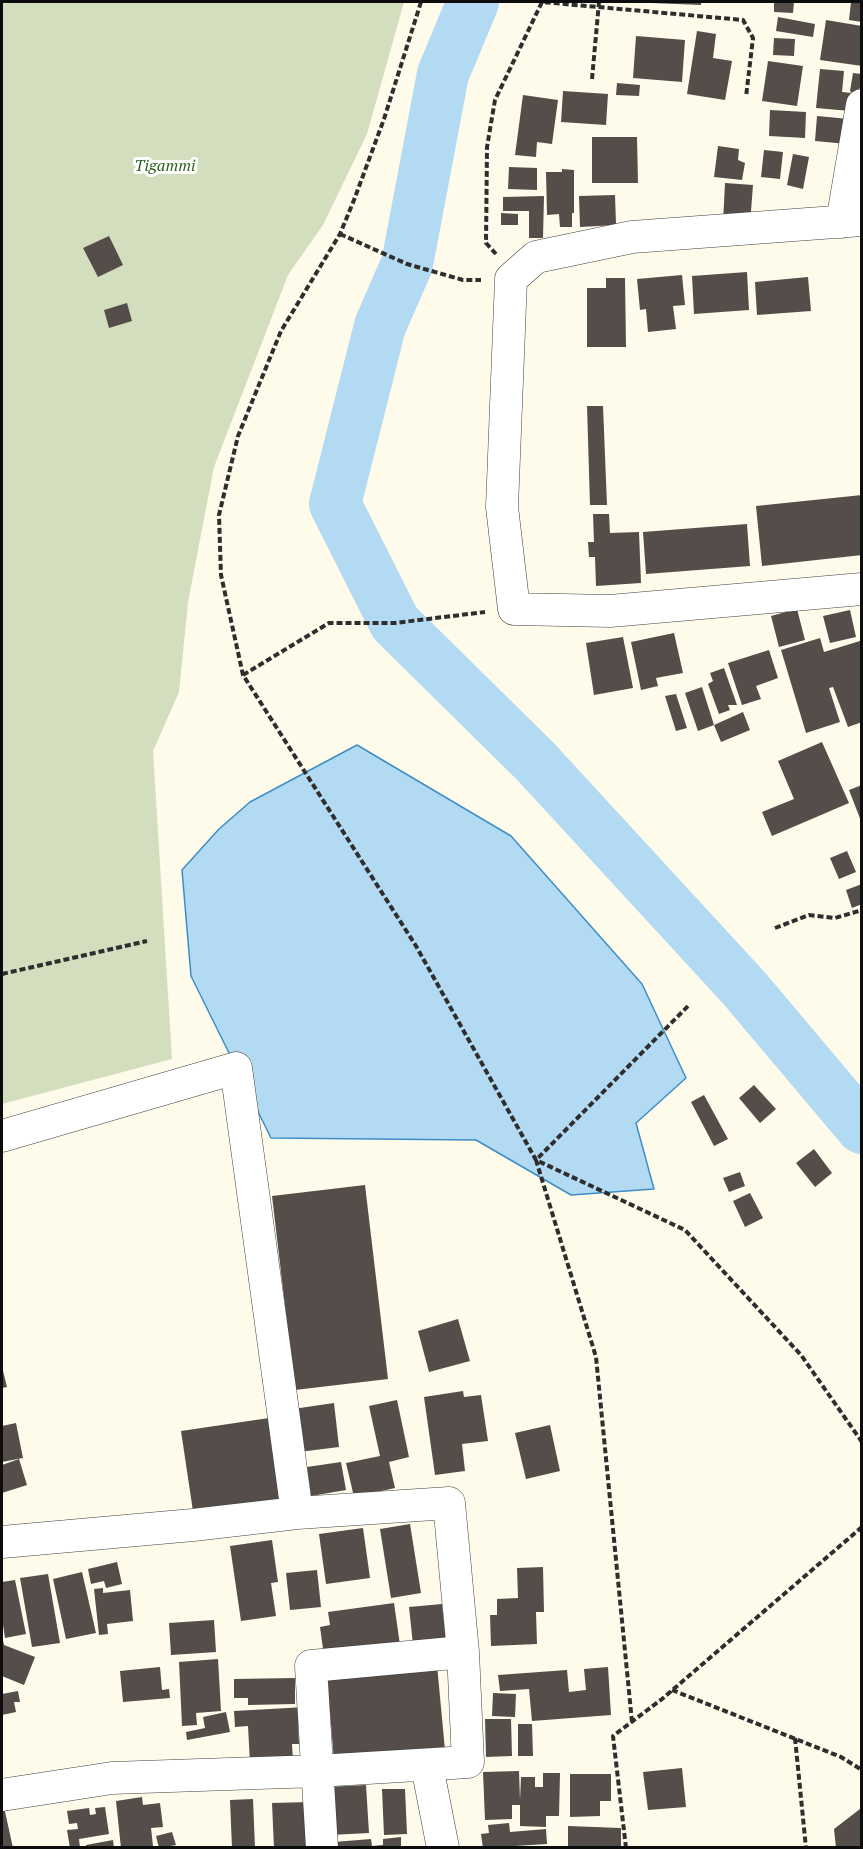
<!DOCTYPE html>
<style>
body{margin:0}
#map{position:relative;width:863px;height:1849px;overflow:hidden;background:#fefbeb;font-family:"PT Serif",serif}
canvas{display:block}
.frame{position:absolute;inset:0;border:3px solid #0c0c0c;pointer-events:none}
</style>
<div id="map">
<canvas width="863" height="1849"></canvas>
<div class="frame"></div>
</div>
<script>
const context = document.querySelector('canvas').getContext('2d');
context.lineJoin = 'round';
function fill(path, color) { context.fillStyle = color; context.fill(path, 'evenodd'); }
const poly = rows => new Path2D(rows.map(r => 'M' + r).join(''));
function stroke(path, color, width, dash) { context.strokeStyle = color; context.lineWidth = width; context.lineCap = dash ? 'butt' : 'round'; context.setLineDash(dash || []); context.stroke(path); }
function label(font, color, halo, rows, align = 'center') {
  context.font = font + ' "PT Serif",serif'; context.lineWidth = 6; context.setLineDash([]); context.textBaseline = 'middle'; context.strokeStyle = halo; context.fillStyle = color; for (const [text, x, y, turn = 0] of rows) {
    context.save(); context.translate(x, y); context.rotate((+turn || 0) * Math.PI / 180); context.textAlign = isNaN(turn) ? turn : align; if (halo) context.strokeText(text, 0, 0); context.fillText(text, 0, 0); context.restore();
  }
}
const cemetery = poly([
 [2,2,404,2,367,134,323,225,288,275,214,467,188,602,179,692,153,751,172,1059,2,1104]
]);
const water = poly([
 [357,745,511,836,642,984,686,1078,636,1123,654,1189,571,1195,476,1140,271,1138,191,976,182,870,219,829,250,802,357,745]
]);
const river = poly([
 [473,2,443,74,407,264,380,326,335,504,395,623,536,762,744,988,862,1128]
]);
const building = poly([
 [651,2,701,2,701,5,651,3],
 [774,2,794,2,793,13,774,12],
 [851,2,862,2,862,22,849,20],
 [778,17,815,24,813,37,776,31],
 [826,20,862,26,862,66,820,60],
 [697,31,716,34,713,58,732,61,725,100,687,94],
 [636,36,685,40,682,82,633,78],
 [774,38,795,39,794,56,773,55],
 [768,61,803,66,797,106,762,101],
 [820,69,844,71,842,92,852,93,850,111,816,108],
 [853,73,862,74,859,93,852,93,850,91],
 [617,83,640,85,639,96,616,95],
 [563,91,608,94,606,125,561,122],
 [523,95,558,100,552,144,537,142,536,157,515,155],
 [770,110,806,112,805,138,769,136],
 [817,116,849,119,847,144,815,141],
 [592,137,637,137,638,183,592,183],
 [718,146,739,149,738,160,745,163,742,180,714,177],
 [764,150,783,152,780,179,761,177],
 [793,154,809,157,803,189,787,185],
 [509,167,537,168,537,190,508,189],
 [562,169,574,170,574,213,572,213,572,227,560,227,559,214,547,215,546,172,562,172],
 [725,183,753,185,750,224,723,223],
 [615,195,616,225,580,227,579,196],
 [544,196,543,238,529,238,529,211,503,211,503,197],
 [501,213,518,214,518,225,501,225],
 [109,236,123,265,98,277,83,248],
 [747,272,749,310,694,314,692,276],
 [682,275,685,305,673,306,676,329,648,332,646,309,640,310,637,279],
 [808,277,811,311,757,315,755,282],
 [606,278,625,278,626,347,587,347,587,288,606,288],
 [127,303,132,321,109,328,104,310],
 [587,406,603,406,607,505,590,505],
 [862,495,862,555,762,566,756,506],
 [593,514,609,514,610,533,639,532,641,583,596,586,595,557,589,557,588,542,594,542],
 [747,524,750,566,646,574,643,532],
 [797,609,805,640,779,647,771,616],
 [850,610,856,637,830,643,823,616],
 [674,633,683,673,656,678,658,686,641,690,631,642],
 [623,637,633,688,594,695,586,643],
 [820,638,824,652,860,641,862,722,848,727,833,687,829,688,840,722,806,733,781,650],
 [769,650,778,678,756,686,761,699,742,705,728,663],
 [724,668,737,705,728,705,730,710,719,714,708,684,713,681,710,673],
 [702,687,714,725,698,731,685,693],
 [676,694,687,728,676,731,665,696],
 [743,712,750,730,721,742,714,725],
 [822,742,849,803,772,836,762,812,794,799,778,761],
 [862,785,862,821,861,821,849,790],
 [847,851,856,872,839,879,830,858],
 [862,884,862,904,852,908,846,890],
 [754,1085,776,1109,760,1123,739,1098],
 [704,1095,728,1139,714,1146,691,1102],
 [814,1149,832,1173,815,1187,796,1163],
 [740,1172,745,1186,729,1192,723,1178],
 [365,1185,388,1379,295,1390,272,1196],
 [750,1193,763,1218,745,1227,733,1201],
 [458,1319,470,1361,429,1372,418,1331],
 [2,1367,7,1387,2,1388],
 [463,1391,464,1397,481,1395,488,1441,462,1444,465,1471,435,1475,424,1397],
 [397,1400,409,1457,389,1462,395,1488,354,1497,346,1463,380,1456,369,1406],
 [334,1403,339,1447,299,1452,293,1409],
 [269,1418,282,1504,194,1518,181,1431],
 [16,1423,23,1458,2,1462,2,1426],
 [550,1425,560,1471,526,1479,515,1433],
 [19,1459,27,1485,2,1493,2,1465],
 [341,1462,346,1490,311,1496,307,1467],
 [410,1524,421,1593,391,1598,380,1529],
 [363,1528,370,1578,326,1584,319,1534],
 [272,1540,278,1582,271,1583,276,1616,241,1621,230,1546],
 [117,1562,122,1584,106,1588,104,1581,91,1584,88,1569],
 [543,1567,544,1612,536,1612,537,1644,491,1646,490,1615,497,1615,497,1599,518,1598,517,1568],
 [317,1570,321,1607,290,1610,286,1573],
 [82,1572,96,1633,66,1639,53,1579],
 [48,1574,60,1643,32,1647,20,1578],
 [15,1580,26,1634,5,1638,2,1618,2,1582],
 [103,1588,103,1593,130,1590,133,1621,107,1624,108,1634,99,1635,94,1589],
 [394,1603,400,1645,324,1656,320,1627,330,1625,328,1612],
 [442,1604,446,1641,413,1645,409,1607],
 [214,1620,216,1652,171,1655,169,1623],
 [2,1636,4,1645,35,1657,24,1685,2,1676],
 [218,1659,221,1711,196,1713,197,1725,182,1726,179,1662],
 [437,1665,445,1750,334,1761,327,1675],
 [160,1667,162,1690,169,1689,170,1698,123,1702,120,1671],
 [608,1667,611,1715,532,1721,529,1689,500,1691,498,1675,567,1670,569,1692,586,1690,584,1669],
 [295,1678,295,1704,248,1705,248,1698,234,1698,234,1679],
 [18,1691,20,1702,14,1702,16,1712,2,1715,2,1694],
 [493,1693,516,1694,515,1717,492,1716],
 [306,1707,307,1722,298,1722,299,1744,292,1744,293,1761,250,1763,248,1726,235,1727,234,1711],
 [226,1712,230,1732,187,1740,186,1732,205,1728,203,1717],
 [485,1719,511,1719,512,1756,486,1757],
 [518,1724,532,1724,533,1756,518,1756],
 [682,1768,686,1807,648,1810,643,1772],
 [519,1771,520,1800,521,1777,535,1777,535,1787,543,1787,543,1773,560,1773,559,1816,546,1816,546,1827,520,1826,520,1805,512,1805,512,1819,485,1820,483,1772],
 [570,1774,611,1774,611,1801,600,1801,600,1816,570,1817],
 [366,1785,369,1833,330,1835,327,1787],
 [382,1789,405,1789,407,1834,384,1835],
 [142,1797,143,1805,160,1803,163,1827,151,1828,153,1846,121,1848,116,1801],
 [253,1799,255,1848,232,1848,230,1800],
 [310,1802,305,1819,306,1848,274,1848,272,1803],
 [2,1807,4,1807,13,1848,2,1848],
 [105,1807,109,1834,79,1839,80,1848,70,1848,67,1830,78,1829,77,1823,69,1824,67,1811,89,1808,90,1815,96,1814,95,1808],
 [860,1809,862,1848,836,1848,834,1829],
 [509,1823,510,1832,546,1829,547,1844,483,1848,481,1834,489,1833,488,1825],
 [568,1826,621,1828,621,1848,568,1848],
 [172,1832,176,1845,159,1848,156,1836],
 [401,1837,401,1848,334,1848,334,1842,371,1839,372,1846,383,1845,383,1839],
 [113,1840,114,1848,86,1848,86,1845]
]);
const path = poly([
 [421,2,384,119,354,200,340,234,281,331,238,436,219,515,221,575,243,675,416,946,536,1160,685,1230,801,1355,862,1442],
 [592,79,599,2],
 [340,234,407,264,463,280,481,280],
 [496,254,486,243,487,147,495,100,542,2,743,20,753,38,746,97],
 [243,675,329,623,395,623,485,612],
 [775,928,809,915,835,918,862,910],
 [2,974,147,941],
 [672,1690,841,1757,862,1770],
 [632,1722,596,1357,536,1160,689,1005],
 [795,1738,806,1848],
 [626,1848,613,1736,662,1699,862,1527]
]);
const street = poly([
 [862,220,632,237,536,257,511,279,502,507,514,609,610,611,862,589],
 [842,222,862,105],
 [2,1136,236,1068,297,1513],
 [2,1542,193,1525,297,1513,449,1503,463,1652,468,1762,317,1771,112,1778,2,1795],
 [427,1766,443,1848],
 [322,1848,311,1666,463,1652]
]);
const parkNames = [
 ["Tigammi",165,166]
];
fill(cemetery, '#d3debe');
fill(water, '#b3daf3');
stroke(water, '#3d8ec6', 1.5);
stroke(river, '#b3daf3', 52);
fill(building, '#544d49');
stroke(street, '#3f3f3f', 33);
stroke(path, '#2e2e2e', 4, [6, 3]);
stroke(street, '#fff', 32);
label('italic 16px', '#2c6020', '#fff', parkNames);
</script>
